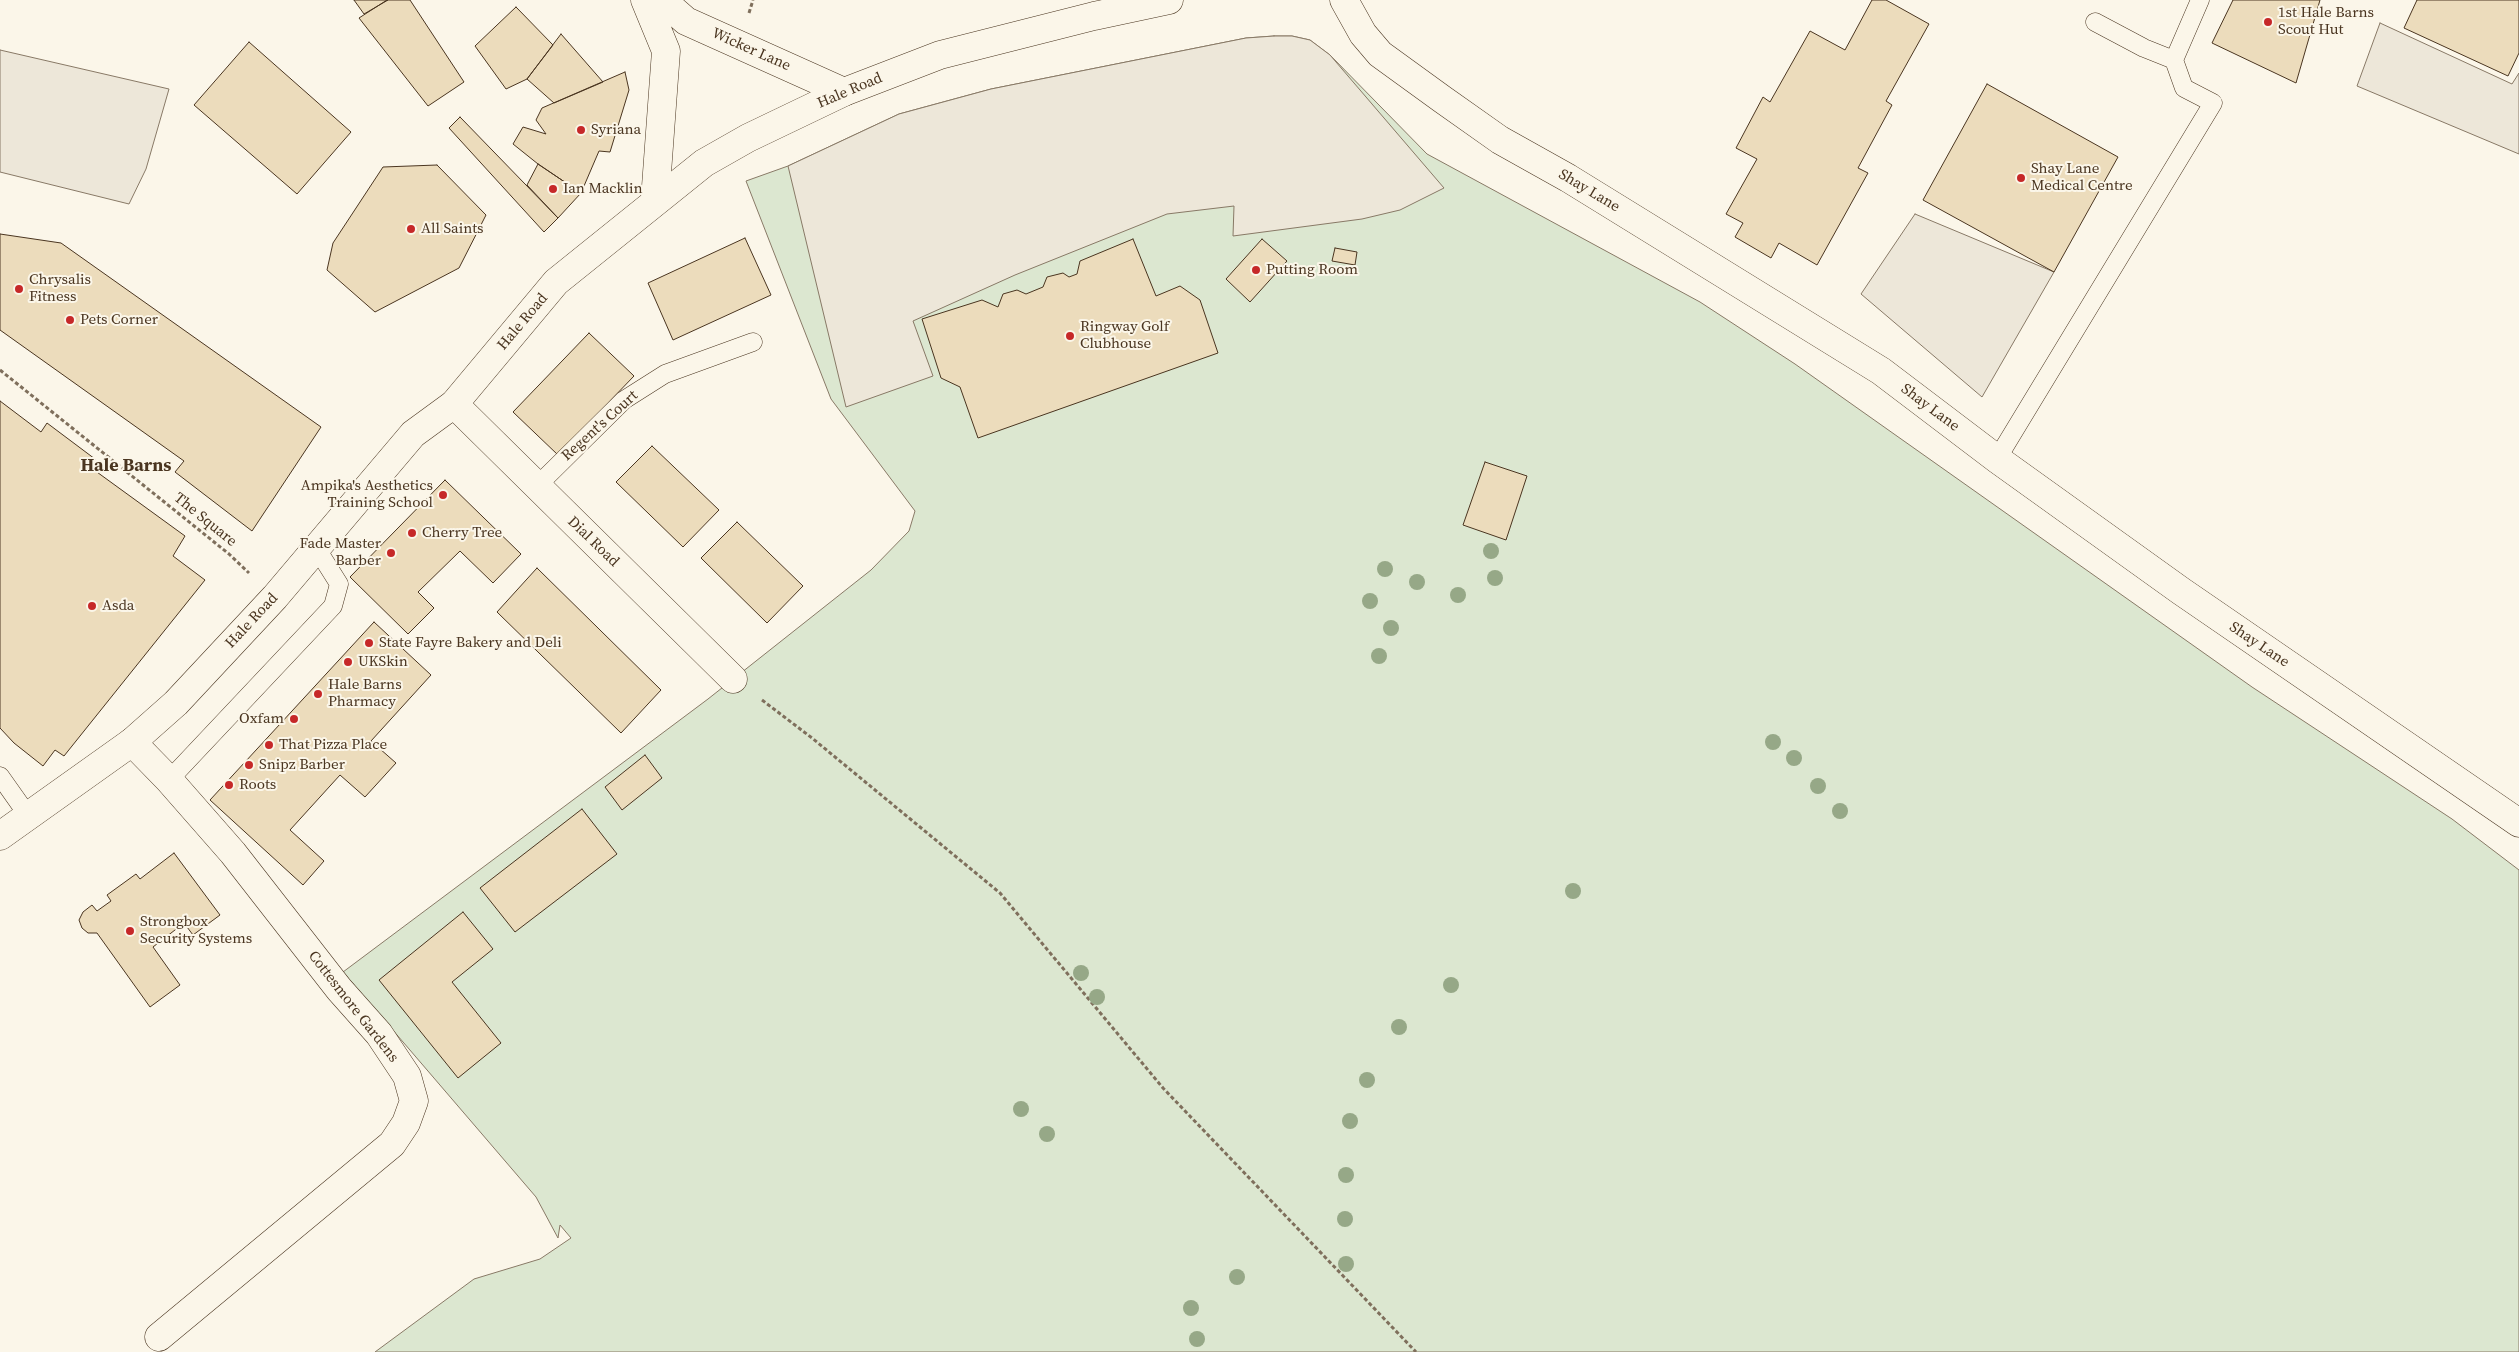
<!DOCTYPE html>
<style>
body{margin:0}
canvas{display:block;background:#fbf6e9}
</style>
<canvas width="2519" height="1352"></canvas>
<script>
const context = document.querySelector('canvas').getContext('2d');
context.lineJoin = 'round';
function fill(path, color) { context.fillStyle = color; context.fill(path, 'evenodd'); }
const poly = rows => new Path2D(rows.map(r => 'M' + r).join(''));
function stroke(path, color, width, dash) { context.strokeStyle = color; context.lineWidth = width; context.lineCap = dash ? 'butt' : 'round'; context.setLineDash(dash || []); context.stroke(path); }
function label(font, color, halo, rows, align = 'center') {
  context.font = font + ' "Source Serif 4",serif'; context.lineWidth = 4; context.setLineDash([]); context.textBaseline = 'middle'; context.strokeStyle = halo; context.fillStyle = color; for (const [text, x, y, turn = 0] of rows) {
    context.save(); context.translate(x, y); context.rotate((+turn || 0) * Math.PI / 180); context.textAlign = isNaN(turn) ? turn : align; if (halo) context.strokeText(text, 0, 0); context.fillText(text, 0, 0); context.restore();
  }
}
const green = poly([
 [1274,36,1292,36,1310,40,1330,55,1427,154,1700,302,1795,364,2252,687,2452,819,2519,870,2519,1352,375,1352,474,1279,540,1259,571,1238,560,1225,558,1238,536,1197,343,972,708,699,871,570,909,531,915,511,831,399,746,181,788,166,899,114,991,89,1246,38,1274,36]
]);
const parking = poly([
 [2380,23,2512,84,2519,73,2519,154,2357,86,2380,23],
 [1274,36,1292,36,1310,40,1330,55,1444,188,1400,210,1362,219,1233,236,1234,206,1167,214,1015,275,913,321,933,376,846,407,788,166,899,114,991,89,1246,38,1274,36],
 [0,50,169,89,146,169,129,204,0,172,0,50],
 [1915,214,2054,272,1982,397,1861,294,1915,214]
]);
const building = poly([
 [354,0,388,0,364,14,354,0],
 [387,0,410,0,464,82,428,106,359,18,387,0],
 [1872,0,1886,0,1929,24,1886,101,1892,105,1858,168,1868,173,1817,265,1779,243,1771,258,1735,237,1743,223,1726,214,1757,159,1736,148,1763,97,1770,102,1810,31,1845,50,1872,0],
 [2233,0,2320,0,2296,83,2212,43,2233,0],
 [2417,0,2519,0,2519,53,2508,76,2404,28,2417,0],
 [516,7,553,45,527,79,506,89,475,46,516,7],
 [561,34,603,82,554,103,527,79,561,34],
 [249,42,351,132,297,194,194,105,249,42],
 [625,72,629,90,610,152,599,151,581,193,538,164,513,144,523,127,546,134,536,120,542,108,625,72],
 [1987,84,2118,157,2054,272,1923,200,1987,84],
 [460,117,558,218,544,232,449,128,460,117],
 [538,164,581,193,558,218,527,185,538,164],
 [437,165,486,215,459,268,375,312,327,270,333,243,383,167,437,165],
 [0,234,61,243,321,427,252,531,175,472,184,461,0,330,0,234],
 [745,238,771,295,673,340,648,283,745,238],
 [1133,239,1156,296,1180,286,1200,300,1218,353,978,438,960,387,941,378,922,319,982,300,998,307,1003,294,1017,290,1026,294,1043,287,1047,277,1063,273,1069,277,1077,274,1080,261,1133,239],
 [1262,239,1287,261,1250,302,1226,279,1262,239],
 [1335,248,1357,252,1355,265,1332,261,1335,248],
 [589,333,634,376,558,455,513,412,589,333],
 [0,401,41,432,47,423,95,459,90,467,185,536,173,556,205,580,64,756,55,750,43,766,14,743,0,728,0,401],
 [652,446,719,510,683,547,616,482,652,446],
 [1485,462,1527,476,1506,540,1463,525,1485,462],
 [445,480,521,554,493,583,460,551,418,592,434,608,408,634,350,577,445,480],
 [737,522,803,586,767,623,701,558,737,522],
 [537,568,661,690,621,733,497,612,537,568],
 [374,622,431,675,371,741,396,763,365,797,340,775,290,830,324,861,303,885,210,800,374,622],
 [645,755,662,778,622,810,605,787,645,755],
 [582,809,617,854,515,932,480,888,582,809],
 [174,853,220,915,193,935,184,923,153,947,180,985,150,1007,97,933,88,933,82,928,79,920,83,912,92,905,97,911,111,901,107,895,136,874,140,879,174,853],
 [463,912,493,949,452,982,501,1043,458,1078,379,980,463,912]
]);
const path = poly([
 [749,13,753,0],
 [0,370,229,554,249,573],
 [762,700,812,738,1000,893,1163,1088,1416,1352]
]);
const lane = poly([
 [2095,22,2144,48,2174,60],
 [1997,459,2213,103,2184,88,2174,60,2200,0],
 [537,486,624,400,665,374,753,342],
 [0,776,29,817],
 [169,780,333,606,339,584,317,549]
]);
const street = poly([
 [454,404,733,679],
 [132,742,169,780,233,853,339,989,379,1034,407,1076,414,1101,406,1123,392,1144,159,1337]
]);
const secondary = poly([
 [645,0,666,51,655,200],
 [662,0,686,21,844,92],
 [1344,0,1363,34,1380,54,1442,99,1500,140,1568,178,1881,371,1997,459,2181,591,2519,823]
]);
const primary = poly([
 [0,836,132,742,176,703,275,597,413,434,454,404,556,282,704,163,748,138,844,92,940,55,1094,16,1169,0]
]);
const trees = [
 [1491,551],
 [1385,569],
 [1495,578],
 [1417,582],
 [1458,595],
 [1370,601],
 [1391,628],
 [1379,656],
 [1773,742],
 [1794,758],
 [1818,786],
 [1840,811],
 [1573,891],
 [1081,973],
 [1451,985],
 [1097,997],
 [1399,1027],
 [1367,1080],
 [1021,1109],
 [1350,1121],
 [1047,1134],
 [1346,1175],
 [1345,1219],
 [1346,1264],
 [1237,1277],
 [1191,1308],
 [1197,1339]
];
const markers = [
 [2268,22,5,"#c62828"],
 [581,130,5,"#c62828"],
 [2021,178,5,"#c62828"],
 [553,189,5,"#c62828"],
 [411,229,5,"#c62828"],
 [1256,270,5,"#c62828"],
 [19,289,5,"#c62828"],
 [70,320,5,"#c62828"],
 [1070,336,5,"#c62828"],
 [443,495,5,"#c62828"],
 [412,533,5,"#c62828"],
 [391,553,5,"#c62828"],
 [92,606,5,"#c62828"],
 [369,643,5,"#c62828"],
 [348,662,5,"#c62828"],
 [318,694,5,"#c62828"],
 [294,719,5,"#c62828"],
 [269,745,5,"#c62828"],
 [249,765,5,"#c62828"],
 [229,785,5,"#c62828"],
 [130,931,5,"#c62828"]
];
const poiNames = [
 ["1st Hale Barns",2278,13],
 ["Scout Hut",2278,30],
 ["Syriana",591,130],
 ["Shay Lane",2031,169],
 ["Medical Centre",2031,186],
 ["Ian Macklin",563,189],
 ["All Saints",421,229],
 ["Putting Room",1266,270],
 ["Chrysalis",29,280],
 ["Fitness",29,297],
 ["Pets Corner",80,320],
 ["Ringway Golf",1080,327],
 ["Clubhouse",1080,344],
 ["Ampika's Aesthetics",433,486,"right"],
 ["Training School",433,503,"right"],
 ["Cherry Tree",422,533],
 ["Fade Master",381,544,"right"],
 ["Barber",381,561,"right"],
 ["Asda",102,606],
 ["State Fayre Bakery and Deli",379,643],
 ["UKSkin",358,662],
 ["Hale Barns",328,685],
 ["Pharmacy",328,702],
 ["Oxfam",284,719,"right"],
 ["That Pizza Place",279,745],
 ["Snipz Barber",259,765],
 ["Roots",239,785],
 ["Strongbox",140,922],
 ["Security Systems",140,939]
];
const streetNames = [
 ["Wicker Lane",751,50,24],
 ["Hale Road",850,91,-23],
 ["Shay Lane",1589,191,31],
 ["Hale Road",523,322,-50],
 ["Shay Lane",1930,408,37],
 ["Regent's Court",600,426,-42],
 ["The Square",205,520,39],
 ["Dial Road",593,542,44],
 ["Hale Road",252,621,-47],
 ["Shay Lane",2259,645,34],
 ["Cottesmore Gardens",353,1007,52]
];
const quarterNames = [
 ["Hale Barns",126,466]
];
fill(green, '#dce7d0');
stroke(green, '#887966', 1);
fill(parking, '#ede7d9');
stroke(parking, '#887966', 1);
fill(building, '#ecdcbc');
stroke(building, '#4a3520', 1);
stroke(lane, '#4a3520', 19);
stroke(street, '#4a3520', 29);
stroke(secondary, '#4a3520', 29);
stroke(primary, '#4a3520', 29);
stroke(path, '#7f6f5c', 3, [4, 2.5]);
stroke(lane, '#fbf6e9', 18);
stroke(street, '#fbf6e9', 28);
stroke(secondary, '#fbf6e9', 28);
stroke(primary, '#fbf6e9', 28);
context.fillStyle = '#96a887';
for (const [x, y] of trees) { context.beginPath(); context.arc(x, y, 8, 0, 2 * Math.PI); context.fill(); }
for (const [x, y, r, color] of markers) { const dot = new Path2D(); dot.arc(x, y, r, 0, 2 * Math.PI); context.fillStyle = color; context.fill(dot); stroke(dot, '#fbf6e9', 2); }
label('15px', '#4a3520', '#fbf6e9', poiNames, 'left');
label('15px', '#4a3520', '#fbf6e9', streetNames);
label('bold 18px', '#4a3520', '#fbf6e9', quarterNames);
</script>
